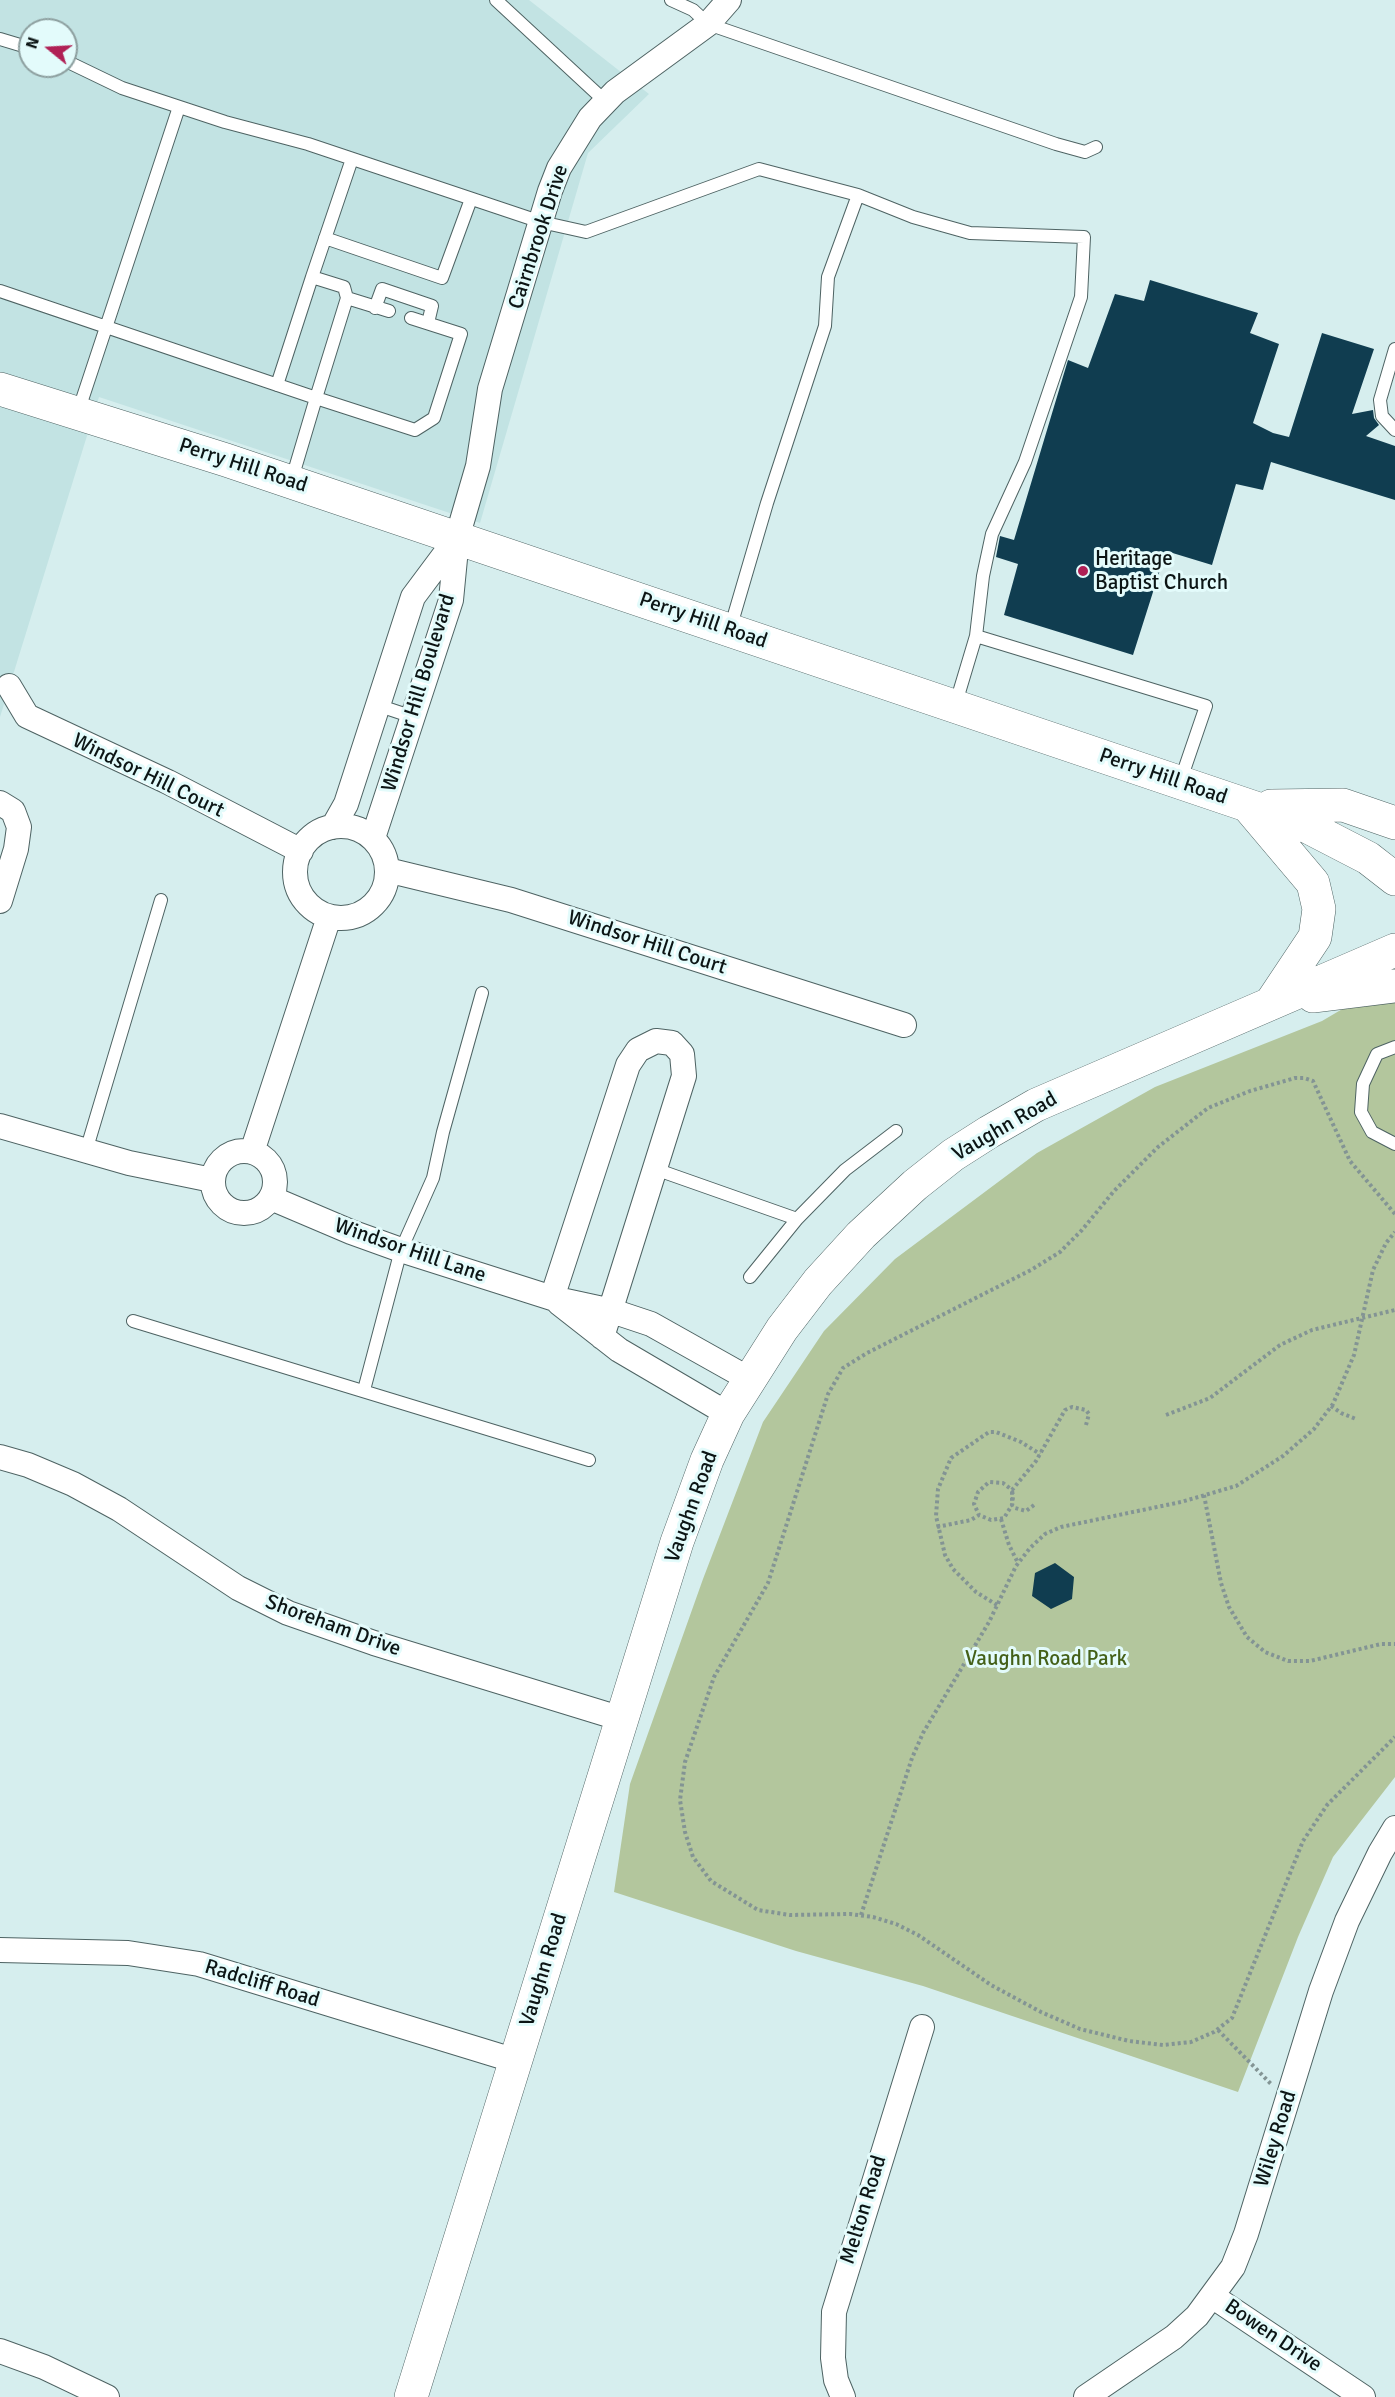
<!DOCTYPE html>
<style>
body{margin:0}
#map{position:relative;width:1395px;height:2397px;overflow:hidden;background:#d6eeee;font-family:Signika,sans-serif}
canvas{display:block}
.north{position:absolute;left:18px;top:18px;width:60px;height:60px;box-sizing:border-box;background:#e3fbfb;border:2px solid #8d9f9f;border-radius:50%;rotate:288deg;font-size:16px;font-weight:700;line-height:24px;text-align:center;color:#0c1515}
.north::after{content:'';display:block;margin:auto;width:21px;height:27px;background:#b02055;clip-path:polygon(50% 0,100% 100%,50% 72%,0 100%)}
</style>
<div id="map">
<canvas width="1395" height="2397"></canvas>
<div class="north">N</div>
</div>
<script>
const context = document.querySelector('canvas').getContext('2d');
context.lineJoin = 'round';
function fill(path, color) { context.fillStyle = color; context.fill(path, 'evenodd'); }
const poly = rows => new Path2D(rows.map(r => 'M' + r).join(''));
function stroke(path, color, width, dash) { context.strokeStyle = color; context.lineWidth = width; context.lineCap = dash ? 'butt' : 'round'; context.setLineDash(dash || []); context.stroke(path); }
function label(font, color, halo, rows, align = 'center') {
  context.font = font + ' Signika,sans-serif'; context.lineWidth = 6; context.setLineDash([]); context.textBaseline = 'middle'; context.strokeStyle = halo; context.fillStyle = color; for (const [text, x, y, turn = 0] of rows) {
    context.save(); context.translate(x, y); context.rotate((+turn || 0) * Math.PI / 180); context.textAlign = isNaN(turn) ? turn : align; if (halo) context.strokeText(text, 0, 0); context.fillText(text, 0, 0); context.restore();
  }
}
const built = poly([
 [0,0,529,0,649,94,588,153,480,523,99,397,0,717],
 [30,30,66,30,66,66,30,66]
]);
const green = poly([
 [1395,978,1395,1777,1333,1857,1298,1937,1238,2092,923,1986,796,1951,614,1892,630,1784,703,1579,763,1422,824,1331,895,1259,1037,1153,1155,1087,1322,1021]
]);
const building = poly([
 [1150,280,1258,313,1250,333,1279,344,1253,423,1273,433,1289,437,1322,333,1374,349,1352,414,1373,410,1374,418,1379,425,1366,436,1395,446,1395,500,1271,462,1263,490,1236,484,1212,565,1166,551,1133,655,1004,615,1018,564,996,557,1000,536,1014,540,1068,360,1088,368,1115,294,1144,301],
 [1055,1563,1074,1577,1072,1599,1051,1609,1032,1596,1035,1573]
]);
const path = poly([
 [1395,1214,1350,1161,1313,1081,1304,1078,1295,1078,1250,1091,1208,1108,1158,1147,1114,1191,1082,1230,1060,1252,1031,1270,867,1353,843,1368,828,1394,768,1583,714,1677,685,1762,680,1800,685,1832,693,1857,711,1881,758,1910,790,1915,850,1914,873,1917,896,1924,918,1935,991,1985,1041,2012,1080,2029,1129,2041,1163,2045,1191,2042,1214,2032,1232,2018,1303,1841,1327,1805,1395,1737],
 [1331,1406,1341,1413,1356,1419],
 [1166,1415,1210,1398,1280,1345,1312,1330,1395,1310],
 [1204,1495,1221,1583,1229,1607,1247,1637,1265,1652,1288,1661,1310,1661,1381,1644,1395,1644],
 [1034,1505,1026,1511,1015,1508,1012,1505,1012,1490,1013,1497,1012,1505,1004,1518,991,1520,979,1515,974,1504,978,1492,989,1482,1003,1483,1012,1490,1036,1461,1065,1410,1072,1407,1086,1410,1089,1414,1086,1425],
 [1001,1519,1009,1545,1018,1563],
 [937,1527,971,1520,979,1515],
 [997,1605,976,1592,953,1569,945,1555,936,1516,938,1489,951,1458,989,1432,996,1432,1021,1442,1040,1454],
 [861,1915,912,1758,923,1733,989,1622,1016,1566,1030,1548,1045,1534,1061,1527,1181,1502,1236,1486,1283,1456,1314,1429,1333,1404,1354,1355,1373,1270,1386,1243,1395,1232],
 [1218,2030,1272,2085]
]);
const lane = poly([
 [496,0,606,102],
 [671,0,693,10,708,24,1056,144,1085,152,1096,147],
 [0,39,30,48],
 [66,61,122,88,225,122,308,144,541,222,586,232,759,169,858,195,828,277,825,326,767,503,730,629],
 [858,195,913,217,970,233,1084,237,1081,297,1025,462,992,534,983,576,976,636,955,706],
 [325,238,442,278,471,199],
 [312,277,352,159],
 [0,291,316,398,291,482],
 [347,298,389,311],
 [375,308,382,289,432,306,428,323],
 [1395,349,1380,400,1382,416,1395,430],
 [277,385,312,277,344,287,347,298,316,398,415,430,434,418,461,334,411,318],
 [78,412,179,107],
 [976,636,1206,706,1180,782],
 [377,705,413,717],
 [1395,1047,1377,1054,1363,1084,1361,1112,1372,1132,1395,1144],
 [86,1151,161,900],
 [655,1169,797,1219],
 [750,1277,797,1219,845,1170,896,1131],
 [133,1321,589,1460],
 [364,1390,401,1250,433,1178,443,1132,482,993]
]);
const street = poly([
 [9,686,27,716,168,782,301,851],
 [0,803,13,811,19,827,16,849,0,901],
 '295 872a46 46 0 1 1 92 0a46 46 0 1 1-92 0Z',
 [333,827,346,804,413,597,457,538],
 [373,838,451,600,457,538,478,466,490,389,550,191,559,168,590,118,615,92,708,24,729,0],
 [387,870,511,900,904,1025],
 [0,1126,129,1163,212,1180],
 '213 1182a31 31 0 1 1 62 0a31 31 0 1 1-62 0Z',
 [252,1152,329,917],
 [271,1198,351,1232,401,1250,552,1298,612,1311,651,1324,749,1379],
 [552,1298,628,1065,638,1050,656,1041,672,1043,682,1054,684,1076,602,1337],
 [559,1303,619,1350,728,1414],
 [0,1457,28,1465,73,1484,119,1509,238,1588,288,1613,374,1643,622,1719],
 [0,1950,128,1953,199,1964,516,2061],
 [1212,2296,1363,2397],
 [0,2351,44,2367,107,2397],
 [843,2397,836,2380,833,2358,834,2312,922,2027],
 [1086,2397,1174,2337,1197,2316,1233,2267,1246,2234,1321,1991,1347,1921,1380,1853,1395,1828]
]);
const secondary = poly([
 [0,389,226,460,1288,819,1310,828,1368,858,1395,879],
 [1248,806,1313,883,1319,909,1315,937,1271,1003],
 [1271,806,1343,805,1395,823],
 [1313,996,1395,986],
 [411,2397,677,1542,707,1460,728,1414,782,1329,818,1282,861,1235,915,1185,953,1155,989,1132,1036,1105,1395,950]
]);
const markers = [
 [1083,571,6,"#b02055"]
];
const streetNames = [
 ["Cairnbrook Drive",539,237,-72],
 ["Perry Hill Road",243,466,18],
 ["Perry Hill Road",703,621,19],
 ["Windsor Hill Boulevard",419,693,-73],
 ["Windsor Hill Court",148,776,26],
 ["Perry Hill Road",1163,777,19],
 ["Windsor Hill Court",647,943,18],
 ["Vaughn Road",1005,1127,-30],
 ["Windsor Hill Lane",410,1251,19],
 ["Vaughn Road",692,1507,-70],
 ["Shoreham Drive",333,1626,20],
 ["Vaughn Road",544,1970,-73],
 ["Radcliff Road",262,1984,17],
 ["Wiley Road",1276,2139,-73],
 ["Melton Road",864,2210,-73],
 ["Bowen Drive",1273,2336,34]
];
const poiNames = [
 ["Heritage",1095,559],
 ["Baptist Church",1095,583]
];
const parkNames = [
 ["Vaughn Road Park",1046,1659]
];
fill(built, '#c2e3e3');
fill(green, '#b3c69d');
fill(building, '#103d50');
stroke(lane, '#4e6363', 14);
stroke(street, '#4e6363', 26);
stroke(secondary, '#4e6363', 34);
stroke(path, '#839494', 4, [3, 3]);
stroke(lane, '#fff', 12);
stroke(street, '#fff', 24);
stroke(secondary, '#fff', 33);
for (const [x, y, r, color] of markers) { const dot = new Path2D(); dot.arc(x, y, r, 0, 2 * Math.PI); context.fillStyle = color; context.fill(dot); stroke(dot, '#e3fbfb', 2); }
label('21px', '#0c1515', '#e3fbfb', streetNames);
label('21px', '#0c1515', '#e3fbfb', poiNames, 'left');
label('21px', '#446018', '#e3fbfb', parkNames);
</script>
